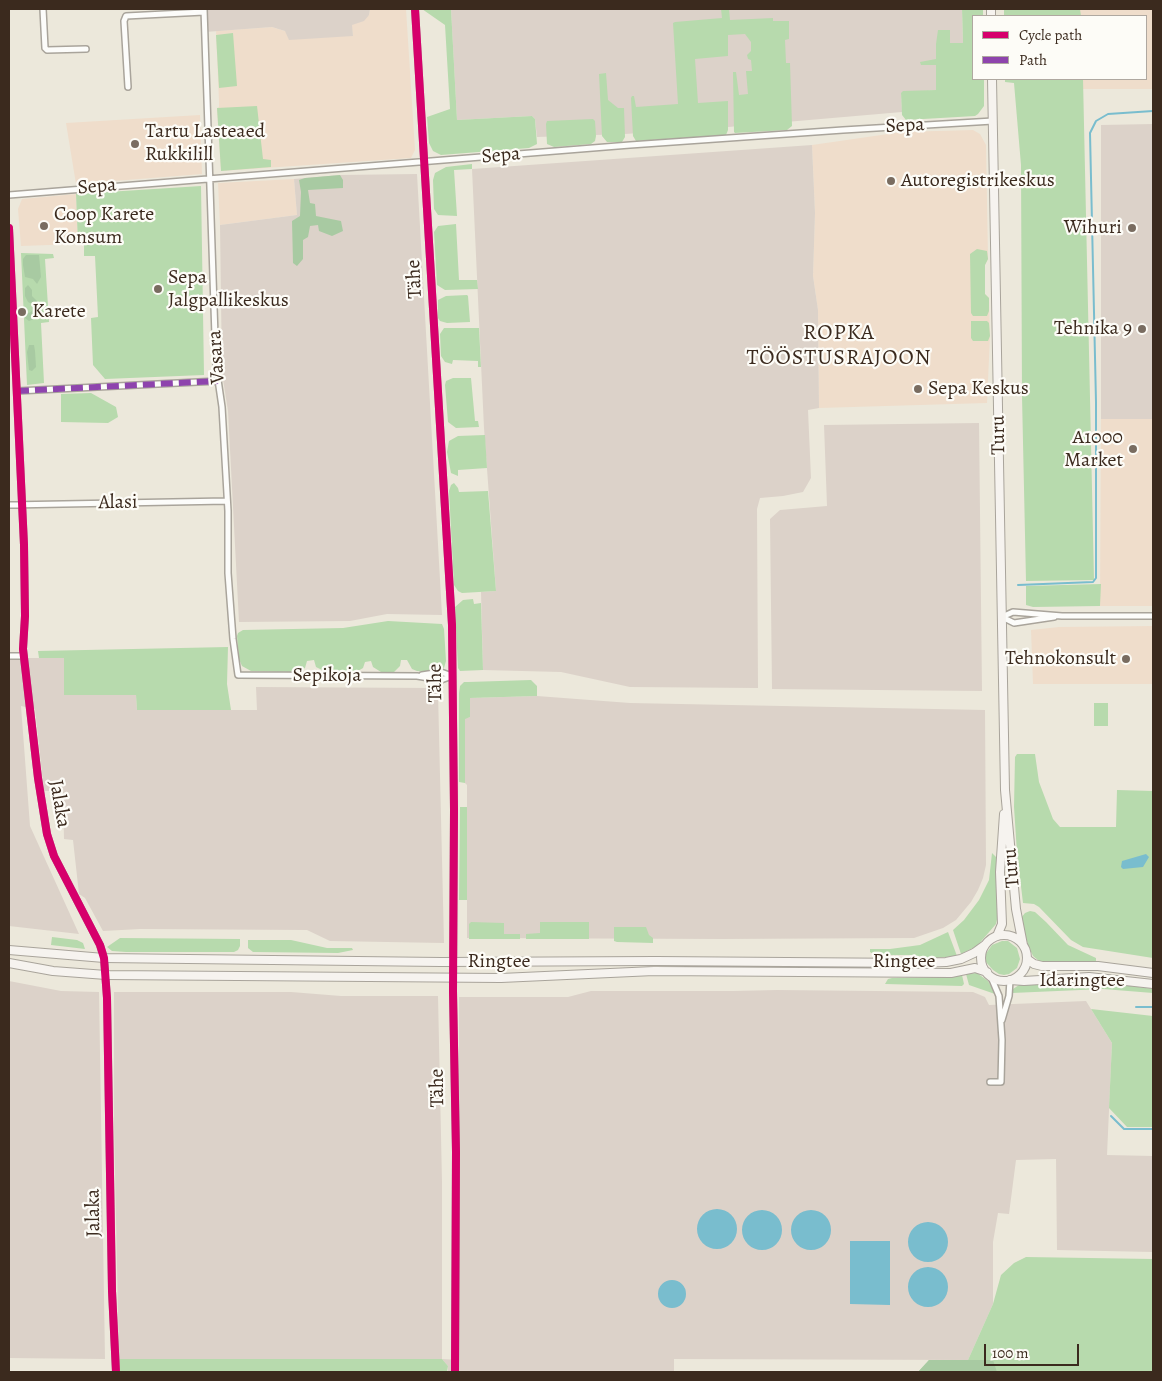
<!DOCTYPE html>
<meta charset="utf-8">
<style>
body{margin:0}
#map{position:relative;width:1162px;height:1381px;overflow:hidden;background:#ece8db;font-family:Alegreya,serif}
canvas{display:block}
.frame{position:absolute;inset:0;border:10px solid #3b2a1e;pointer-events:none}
.legend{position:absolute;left:972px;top:15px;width:175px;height:65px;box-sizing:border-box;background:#fdfcf7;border:1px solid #afa8a0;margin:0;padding:6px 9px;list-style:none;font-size:15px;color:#3b2a1e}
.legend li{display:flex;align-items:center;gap:10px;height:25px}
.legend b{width:25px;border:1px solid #afa8a0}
.scale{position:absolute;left:984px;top:1344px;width:95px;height:22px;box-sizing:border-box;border:2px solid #3b2a1e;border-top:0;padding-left:6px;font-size:15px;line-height:18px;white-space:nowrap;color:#3b2a1e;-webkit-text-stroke:4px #fdfcf7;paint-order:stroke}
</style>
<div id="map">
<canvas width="1162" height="1381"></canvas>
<div class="frame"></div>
<ul class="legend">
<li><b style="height:6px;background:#d6006c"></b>Cycle path</li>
<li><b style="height:6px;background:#8e44ad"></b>Path</li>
</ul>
<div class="scale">100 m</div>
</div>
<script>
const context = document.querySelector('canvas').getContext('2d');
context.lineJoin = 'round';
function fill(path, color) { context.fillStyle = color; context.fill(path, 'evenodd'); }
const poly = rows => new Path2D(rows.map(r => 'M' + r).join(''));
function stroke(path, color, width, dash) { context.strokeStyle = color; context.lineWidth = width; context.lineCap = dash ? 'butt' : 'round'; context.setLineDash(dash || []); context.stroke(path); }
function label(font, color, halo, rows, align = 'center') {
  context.font = font + ' Alegreya,serif'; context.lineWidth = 4.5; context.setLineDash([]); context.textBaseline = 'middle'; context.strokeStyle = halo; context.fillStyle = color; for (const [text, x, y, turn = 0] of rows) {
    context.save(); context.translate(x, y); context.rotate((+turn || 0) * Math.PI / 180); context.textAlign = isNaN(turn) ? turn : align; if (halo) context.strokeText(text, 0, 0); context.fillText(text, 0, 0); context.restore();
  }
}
const built = poly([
 [370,9,406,9,415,150,411,158,221,171,217,108,219,107,219,101,216,31,272,27,285,31,353,36,351,24,369,15],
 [1080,9,1153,9,1153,89,1083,89,1083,79,1146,79,1146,16,1080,16],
 [200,115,202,174,76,184,66,123],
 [973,130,980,134,986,145,988,259,985,265,985,294,989,298,990,336,987,403,819,408,818,310,813,276,815,213,812,145,902,132],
 [294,179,297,215,220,225,218,183],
 [76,194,78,244,21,246,18,209,22,199],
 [1101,419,1153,419,1153,606,1100,606],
 [1153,626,1153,684,1033,684,1031,630,1059,627]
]);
const industrial = poly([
 [204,9,370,9,369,15,364,21,352,25,353,36,289,40,285,31,272,27,205,32],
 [451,9,962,9,963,43,936,44,937,90,901,93,902,112,728,127,625,134,537,137,535,119,532,116,457,120],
 [1153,124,1153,419,1101,419,1101,125],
 [812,145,815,213,813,276,818,310,819,408,808,410,811,478,803,492,783,496,760,498,757,509,758,688,630,687,561,672,483,670,481,592,496,591,484,428,472,169],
 [417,174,442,615,387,614,350,621,239,622,228,411,222,373,220,225,297,215,294,179,340,175],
 [979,423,982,691,772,689,770,519,780,510,827,506,824,425],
 [9,658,64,658,64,695,136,695,137,710,257,710,256,687,434,688,438,692,444,943,330,941,307,930,140,929,103,931,85,898,79,894,73,840,64,839,63,791,44,791,35,709,21,706,30,826,79,934,9,926],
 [537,696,630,703,985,710,986,865,983,878,978,890,971,902,956,920,943,928,914,938,722,939,467,938,467,785,465,783,465,718,470,717,470,698],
 [9,981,61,991,99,992,105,1359,9,1358],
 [777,990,973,992,985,997,989,1005,1086,1001,1112,1043,1107,1155,1153,1156,1153,1252,1057,1250,1056,1159,1016,1160,1009,1214,998,1213,993,1242,993,1304,968,1360,674,1359,674,1372,448,1372,448,1366,442,1359,119,1359,114,1125,114,992,291,992,341,996,438,996,442,1182,442,1359,459,1360,459,997,568,997,591,991,733,991]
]);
const green = poly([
 [422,9,451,9,457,120,532,116,535,119,537,144,529,148,441,155,433,151,429,143,427,117,450,109,445,25],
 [721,9,729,9,730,20,773,18,773,21,789,21,789,39,785,40,786,63,790,63,792,126,787,130,735,133,734,132,733,72,736,72,739,95,748,94,746,71,752,71,751,60,748,59,747,55,751,51,751,42,745,34,728,35,728,56,695,59,698,103,728,101,728,130,726,135,636,141,633,136,631,98,632,96,634,96,636,107,678,104,673,23,675,22,722,18],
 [962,9,983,9,983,16,973,16,973,79,984,79,984,106,978,114,975,116,906,120,902,115,901,93,903,91,936,90,936,65,921,65,920,62,936,59,936,44,938,30,950,30,950,43,963,43],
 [1004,9,1080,9,1081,16,1004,16],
 [233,33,237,86,219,88,216,35],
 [606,73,608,100,618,108,624,108,625,137,622,142,607,142,602,136,599,74],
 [1005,79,1083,79,1094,580,1026,581,1022,396,1021,165,1014,83,1005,82],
 [257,106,263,159,271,160,271,167,221,171,217,108],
 [593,119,595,121,596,136,595,141,591,144,554,147,547,144,546,124,547,121],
 [472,164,472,169,454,170,457,216,438,215,434,209,433,180,435,173,446,167],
 [201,186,204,375,105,379,93,365,91,318,98,317,95,256,84,256,84,244,78,244,76,194],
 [456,224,459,280,477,280,478,289,445,290,437,285,434,232,438,226],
 [977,249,987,251,988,259,985,265,985,294,989,298,989,311,987,316,973,316,971,313,970,254],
 [21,253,53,254,54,258,45,259,49,322,41,323,44,383,27,385],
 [467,295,468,296,470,322,447,323,440,321,438,318,438,300,446,296],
 [971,321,987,321,989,323,990,336,988,341,973,341,971,338],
 [444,328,479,328,481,367,478,367,478,361,453,360,452,364,445,362,441,356,440,334],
 [453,378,471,378,475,421,478,421,479,427,456,428,448,422,445,385,446,381],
 [91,393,116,407,118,417,108,423,61,422,61,394],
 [485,435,487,468,458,470,458,476,451,473,447,452,449,441,458,436],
 [454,483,458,488,459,492,488,491,496,591,462,593,458,591,454,585,449,491,451,485],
 [1101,584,1100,606,1033,607,1026,605,1026,586],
 [473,599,474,604,481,603,483,670,460,671,458,668,455,607,463,600],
 [388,621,442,624,444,629,446,661,444,668,428,672,417,671,412,669,407,660,401,660,400,666,394,672,381,672,373,667,371,661,365,662,363,668,358,671,326,672,316,667,314,660,307,661,305,668,298,672,251,671,242,666,239,659,237,636,238,633,243,630,343,628],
 [228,647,227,684,231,710,137,710,136,695,64,695,64,658,39,658,38,651],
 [531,680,537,686,537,696,470,698,470,717,465,719,465,783,459,782,459,693,460,686,464,682,468,682],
 [1094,703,1108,703,1108,726,1094,726],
 [1017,754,1035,754,1039,782,1053,819,1060,827,1116,827,1117,790,1153,791,1153,958,1083,947,1071,940,1039,907,1034,904,1023,903,1017,853,1014,807,1015,757],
 [460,807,467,807,467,900,459,900],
 [992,853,996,857,998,915,996,924,977,946,961,954,953,930,964,920,979,900,989,880],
 [1030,911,1035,912,1046,922,1068,945,1096,958,1096,962,1039,961,1033,956,1028,945,1021,918,1025,913],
 [471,922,504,923,504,934,520,934,520,939,469,939,469,924],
 [540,922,589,922,589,939,526,939,526,934,540,933],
 [614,927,646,927,649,935,653,938,653,943,617,942,614,941],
 [948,932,957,956,935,958,909,955,875,955,870,952,870,949,890,949,920,945],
 [52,937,77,940,83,943,85,949,51,945],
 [120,938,240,939,240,946,238,950,234,952,126,952,112,951,107,947],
 [248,940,291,940,327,948,352,948,353,950,338,953,253,952,248,948],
 [1002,941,1008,941,1017,948,1020,959,1017,968,1009,974,1004,975,999,974,993,970,985,961,985,955,992,945],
 [977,973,988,981,995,994,969,985,966,974],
 [962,975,964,984,962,986,885,984,888,979,892,978,946,977],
 [1041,982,1109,983,1153,989,1153,993,1103,989,1012,993,1013,989,1019,985],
 [1091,1009,1153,1016,1153,1127,1127,1127,1109,1108,1112,1043],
 [1026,1257,1153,1259,1153,1372,918,1372,929,1360,968,1360,993,1304,1001,1275,1014,1263],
 [119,1359,442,1359,448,1366,447,1372,120,1372]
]);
const forest = poly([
 [340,175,343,180,343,188,308,190,310,203,315,204,316,216,341,221,343,231,332,236,319,231,318,225,310,226,308,237,303,240,303,259,297,266,293,263,292,221,300,216,301,192,299,180,305,178],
 [26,255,39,255,41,277,37,284,33,279,25,277,23,265,23,259],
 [28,285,32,290,32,296,37,301,43,312,39,317,29,321,25,318,26,312,29,313,32,311,32,304,28,302,25,296,25,288],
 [29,345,34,345,35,351,36,367,32,371,29,370,27,352],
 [929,1360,993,1360,997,1372,918,1372]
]);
const water = poly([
 [1146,854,1149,857,1143,867,1123,869,1121,867,1122,861],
 '697 1229a20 20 0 1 1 40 0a20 20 0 1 1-40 0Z',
 '791 1230a20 20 0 1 1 40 0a20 20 0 1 1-40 0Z',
 '742 1230a20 20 0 1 1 40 0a20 20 0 1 1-40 0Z',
 '908 1242a20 20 0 1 1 40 0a20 20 0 1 1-40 0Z',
 [850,1241,890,1241,890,1305,850,1304],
 '908 1287a20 20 0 1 1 40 0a20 20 0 1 1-40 0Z',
 '658 1294a14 14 0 1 1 28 0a14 14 0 1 1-28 0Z'
]);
const stream = poly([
 [1018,585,1093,582,1096,578,1096,402,1090,133,1096,121,1108,114,1153,111],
 [1136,1007,1153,1007],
 [1111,1116,1124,1129,1153,1129]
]);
const street = poly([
 [43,9,45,48,47,50,86,49],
 [204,9,216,366,222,407,228,511,228,573,233,639,238,675,417,676,441,680,452,676],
 [415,9,452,625,454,810,453,991,456,1152,455,1372],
 [128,87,124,21,126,16,204,12],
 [9,195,630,145,843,130,993,121],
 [9,228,24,545,25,616,23,649,38,778,47,834,54,856,100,945,104,958,107,998,112,1291,116,1372],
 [17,391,218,381],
 [9,505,227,501],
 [1002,617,1013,612,1062,616,1153,616],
 [1002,617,1014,623,1054,617],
 [9,656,24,656],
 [422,675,441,672,452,676],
 [1002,1020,1009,996,1010,980],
 [990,1082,1001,1082,1002,1040,999,996,991,977]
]);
const secondary = poly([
 [991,9,991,16],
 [992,79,1005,790,1016,909,1023,945],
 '981 958a23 23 0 1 1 46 0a23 23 0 1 1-46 0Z',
 [997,936,1002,924,1000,872,1004,814],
 [9,950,104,958,441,962,656,961,917,963,946,962,961,959,974,953,985,945],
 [1027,959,1034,964,1042,966,1098,966,1153,973],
 [9,963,53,971,106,975,501,978,654,971,951,973,975,968,987,972],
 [1010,980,1024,981,1089,977,1153,984]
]);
const quiet = poly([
 [17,391,218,381]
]);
const cycleway = poly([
 [415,9,452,625,454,810,453,991,456,1152,455,1372],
 [9,228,24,545,25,616,23,649,38,778,47,834,54,856,100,945,104,958,107,998,112,1291,116,1372]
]);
const markers = [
 [135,144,5,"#796c60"],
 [891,181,5,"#796c60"],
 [44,226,5,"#796c60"],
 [1132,228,5,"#796c60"],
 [158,289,5,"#796c60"],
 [22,312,5,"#796c60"],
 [1142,329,5,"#796c60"],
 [918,389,5,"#796c60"],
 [1133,449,5,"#796c60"],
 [1126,659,5,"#796c60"]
];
const streetNames = [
 ["Sepa",905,126,-3],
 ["Sepa",501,156,-5],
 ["Sepa",97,187,-5],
 ["Tähe",415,279,-93],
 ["Vasara",217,357,-94],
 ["Turu",999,435,-91],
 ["Alasi",118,503,-1],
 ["Sepikoja",327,676],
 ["Tähe",436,683,-91],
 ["Jalaka",59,804,80],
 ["Turu",1012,868,-95],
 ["Ringtee",499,962],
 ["Ringtee",904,962],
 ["Idaringtee",1082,981],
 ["Tähe",438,1088,-91],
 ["Jalaka",94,1213,-91]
];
const poiNames = [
 ["Tartu Lasteaed",145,132],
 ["Rukkilill",145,155],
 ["Autoregistrikeskus",901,181],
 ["Coop Karete",54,215],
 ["Konsum",54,238],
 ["Wihuri",1122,228,"right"],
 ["Sepa",168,278],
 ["Jalgpallikeskus",168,301],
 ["Karete",32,312],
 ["Tehnika 9",1132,329,"right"],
 ["Sepa Keskus",928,389],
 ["A1000",1123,438,"right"],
 ["Market",1123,461,"right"],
 ["Tehnokonsult",1116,659,"right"]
];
const quarterNames = [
 ["ROPKA",839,334],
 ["TÖÖSTUSRAJOON",839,359]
];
fill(built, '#efddcb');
fill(industrial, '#dcd2c9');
fill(green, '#b7daad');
fill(forest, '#a8caa2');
fill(water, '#79bdce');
stroke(stream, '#79bdce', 2);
stroke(street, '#a9a49b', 8);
stroke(secondary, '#a9a49b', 10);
stroke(street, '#fcfcfa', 5);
stroke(secondary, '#f6f3ef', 8);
stroke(quiet, '#8e44ad', 6, [12, 6]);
stroke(cycleway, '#d6006c', 8);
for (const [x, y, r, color] of markers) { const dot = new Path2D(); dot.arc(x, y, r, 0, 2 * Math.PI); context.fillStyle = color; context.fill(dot); stroke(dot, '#fdfcf7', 2); }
label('20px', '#3b2a1e', '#fdfcf7', streetNames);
label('20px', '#3b2a1e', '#fdfcf7', poiNames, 'left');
context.letterSpacing = '1px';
label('22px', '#3b2a1e', '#fdfcf7', quarterNames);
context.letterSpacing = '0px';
</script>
